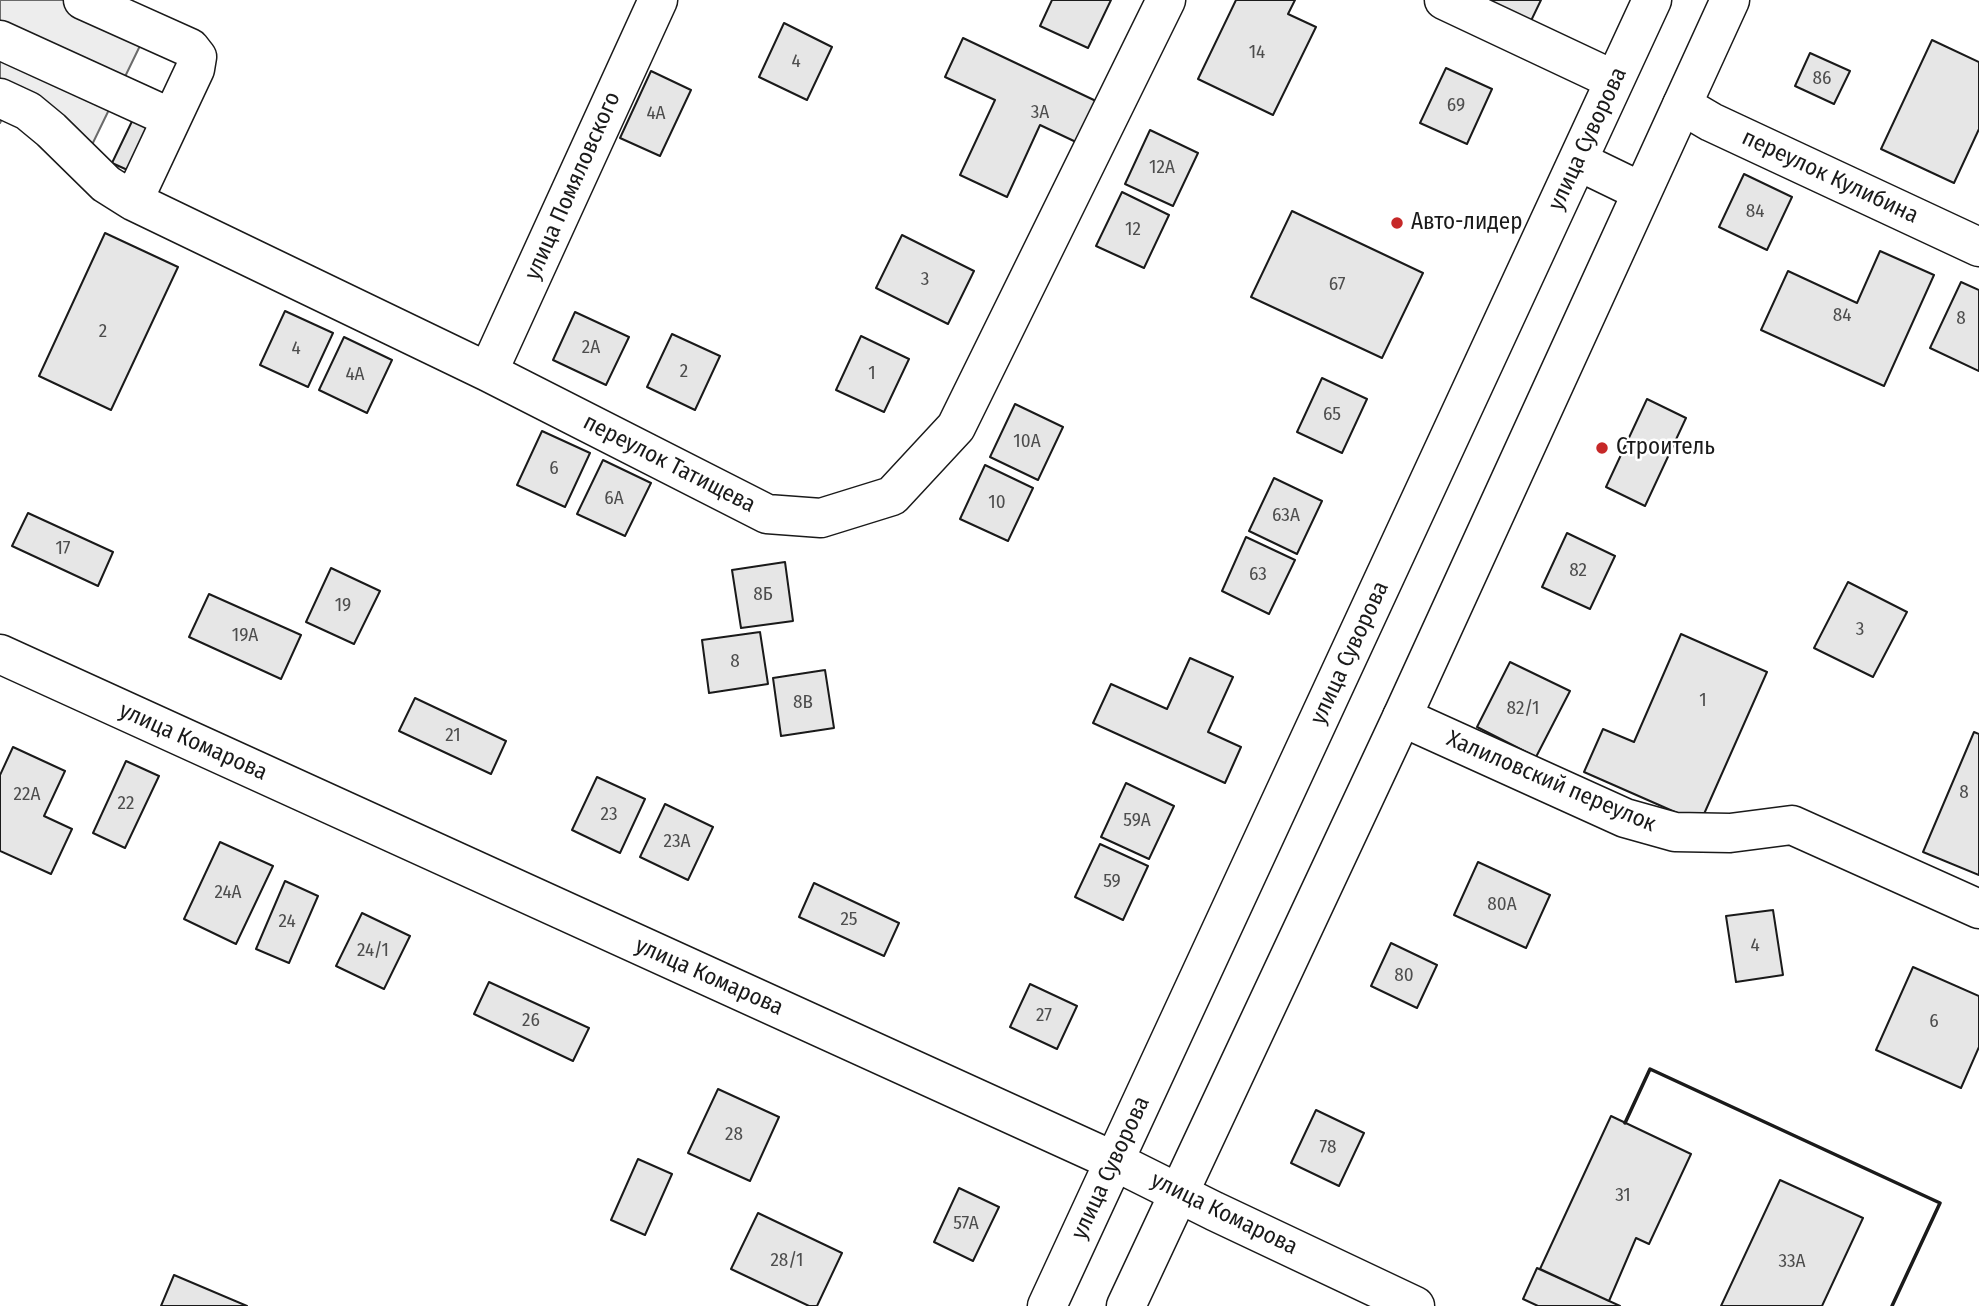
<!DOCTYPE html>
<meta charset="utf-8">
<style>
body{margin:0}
canvas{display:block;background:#fff}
</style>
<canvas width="1979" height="1306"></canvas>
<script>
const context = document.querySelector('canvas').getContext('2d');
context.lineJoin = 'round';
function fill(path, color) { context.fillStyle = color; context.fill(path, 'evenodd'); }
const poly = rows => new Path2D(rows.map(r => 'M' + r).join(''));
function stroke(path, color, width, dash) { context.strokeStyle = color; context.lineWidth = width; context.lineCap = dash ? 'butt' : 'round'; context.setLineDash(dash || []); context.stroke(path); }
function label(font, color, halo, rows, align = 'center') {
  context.font = font + ' "Fira Sans Condensed",sans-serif'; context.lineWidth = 5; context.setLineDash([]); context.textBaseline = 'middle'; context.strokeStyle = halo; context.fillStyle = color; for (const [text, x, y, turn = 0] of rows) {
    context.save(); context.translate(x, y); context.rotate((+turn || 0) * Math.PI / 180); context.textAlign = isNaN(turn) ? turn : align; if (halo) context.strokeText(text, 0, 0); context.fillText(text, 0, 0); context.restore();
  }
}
const parking = poly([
 [0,0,107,0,152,21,88,153,5,113,0,123,0,0]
]);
const building = poly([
 [1052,0,1111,0,1088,48,1040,26,1052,0],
 [1236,0,1295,0,1288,14,1316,27,1273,115,1198,79,1236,0],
 [1477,0,1541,0,1528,27,1477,0],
 [784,23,832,47,807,100,759,77,784,23],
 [963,38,1096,101,1076,142,1040,125,1007,197,960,175,995,100,945,77,963,38],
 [1932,40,1979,62,1979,129,1954,183,1881,149,1932,40],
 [1810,53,1850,71,1834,104,1795,86,1810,53],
 [1446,68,1492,89,1467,144,1420,123,1446,68],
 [651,71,691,90,660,156,620,138,651,71],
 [136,113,155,122,132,172,112,163,136,113],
 [1150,130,1198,153,1173,206,1125,184,1150,130],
 [1744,174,1792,197,1767,250,1719,227,1744,174],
 [1122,192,1169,215,1144,268,1096,246,1122,192],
 [1292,211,1423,273,1382,358,1251,297,1292,211],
 [105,233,178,267,111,410,39,376,105,233],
 [902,235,974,271,948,324,876,288,902,235],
 [1880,251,1934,275,1884,386,1761,330,1788,271,1857,303,1880,251],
 [1961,282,1979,290,1979,371,1930,348,1961,282],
 [285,311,333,333,308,387,260,365,285,311],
 [575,312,629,337,606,385,553,360,575,312],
 [672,334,720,356,695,410,647,387,672,334],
 [861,336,909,359,884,412,836,390,861,336],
 [344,337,392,360,367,413,319,390,344,337],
 [1322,378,1367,399,1342,453,1297,432,1322,378],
 [1647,399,1686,418,1645,506,1606,487,1647,399],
 [1015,404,1063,427,1038,480,990,457,1015,404],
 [542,431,590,453,565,507,517,485,542,431],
 [603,460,651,483,625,536,577,514,603,460],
 [985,465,1033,488,1008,541,960,519,985,465],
 [1274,478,1322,501,1297,554,1249,531,1274,478],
 [28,513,113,552,98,586,12,546,28,513],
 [1567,533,1615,556,1590,609,1542,587,1567,533],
 [1246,537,1295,560,1269,614,1222,591,1246,537],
 [785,562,793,621,741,628,732,570,785,562],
 [331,568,380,591,354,644,306,622,331,568],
 [1848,582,1907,612,1873,677,1814,648,1848,582],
 [209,594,301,635,281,679,189,637,209,594],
 [760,632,768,684,709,693,702,640,760,632],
 [1681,634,1767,672,1700,823,1584,772,1603,729,1634,742,1681,634],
 [1190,658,1233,677,1208,732,1241,747,1225,783,1093,723,1111,684,1167,709,1190,658],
 [1510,662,1570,691,1536,757,1477,727,1510,662],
 [825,670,834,728,781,736,773,678,825,670],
 [415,698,506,741,491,774,399,731,415,698],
 [1974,732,1979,734,1979,875,1923,852,1974,732],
 [13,747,65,771,44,816,72,829,51,874,0,851,0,775,13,747],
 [126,761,159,776,125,848,93,833,126,761],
 [597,777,645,799,620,853,572,830,597,777],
 [1126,783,1174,806,1149,859,1101,837,1126,783],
 [665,804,713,827,688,880,640,857,665,804],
 [220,842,273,866,236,944,184,919,220,842],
 [1100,844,1148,866,1123,920,1075,897,1100,844],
 [1478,862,1550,895,1526,948,1454,915,1478,862],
 [285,881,318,896,289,963,256,949,285,881],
 [814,883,899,923,884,956,799,917,814,883],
 [1773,910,1783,975,1736,982,1726,916,1773,910],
 [362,913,410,936,384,989,336,966,362,913],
 [1391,943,1437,965,1417,1008,1371,986,1391,943],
 [1913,967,1979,996,1979,1047,1961,1088,1876,1050,1913,967],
 [489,982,589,1028,573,1061,474,1014,489,982],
 [1030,984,1077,1006,1057,1049,1010,1027,1030,984],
 [718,1089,779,1117,750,1181,688,1153,718,1089],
 [1316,1110,1364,1133,1339,1186,1291,1163,1316,1110],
 [1611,1116,1691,1154,1649,1244,1636,1238,1609,1301,1540,1269,1611,1116],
 [638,1159,672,1174,645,1235,611,1220,638,1159],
 [1780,1180,1863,1218,1822,1306,1721,1306,1780,1180],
 [959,1188,999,1207,973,1261,934,1242,959,1188],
 [758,1213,842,1253,817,1306,809,1306,731,1269,758,1213],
 [1537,1268,1620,1306,1538,1306,1523,1299,1537,1268],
 [174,1275,247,1306,161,1306,174,1275]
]);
const minor = poly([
 [83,0,190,48,197,57,195,69,133,201],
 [1444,0,1614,80],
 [0,40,171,118],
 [0,98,28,111,51,130,106,184,133,201,488,372,767,514,821,518,892,496,956,427,1166,0],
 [1682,105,1711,122,1979,247],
 [488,372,658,0],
 [0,654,1114,1161,1214,1211,1415,1306],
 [1402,717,1625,818,1675,832,1730,833,1792,825,1979,909]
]);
const major = poly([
 [1578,161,1642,192],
 [1047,1306,1652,0],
 [1126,1306,1402,717,1730,0]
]);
const wall = poly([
 [1625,1123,1650,1069,1940,1203,1892,1306]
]);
const markers = [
 [1397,223,7,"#c62828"],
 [1602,448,7,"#c62828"]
];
const numberNames = [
 ["14",1257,53],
 ["4",796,62],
 ["86",1822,79],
 ["69",1456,106],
 ["3А",1040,113],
 ["4А",656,114],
 ["12А",1162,168],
 ["84",1755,212],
 ["12",1133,230],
 ["3",925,280],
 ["67",1337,285],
 ["84",1842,316],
 ["8",1961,319],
 ["2",103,332],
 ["2А",591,348],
 ["4",296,349],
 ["2",684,372],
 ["1",872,374],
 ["4А",355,375],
 ["65",1332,415],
 ["10А",1027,442],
 ["6",554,469],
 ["6А",614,499],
 ["10",997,503],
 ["63А",1286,516],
 ["17",63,549],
 ["82",1578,571],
 ["63",1258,575],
 ["8Б",763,595],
 ["19",343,606],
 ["3",1860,630],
 ["19А",245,636],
 ["8",735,662],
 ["1",1703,701],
 ["8В",803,703],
 ["82/1",1523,709],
 ["21",453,736],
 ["8",1964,793],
 ["22А",27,795],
 ["22",126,804],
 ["23",609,815],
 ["59А",1137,821],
 ["23А",677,842],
 ["59",1112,882],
 ["24А",228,893],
 ["80А",1502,905],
 ["25",849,920],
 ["24",287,922],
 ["4",1755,946],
 ["24/1",373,951],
 ["80",1404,976],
 ["27",1044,1016],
 ["26",531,1021],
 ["6",1934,1022],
 ["28",734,1135],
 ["78",1328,1148],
 ["31",1623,1196],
 ["57А",966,1224],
 ["28/1",787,1261],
 ["33А",1792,1262]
];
const streetNames = [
 ["улица Суворова",1588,139,-65],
 ["переулок Кулибина",1830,177,25],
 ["улица Помяловского",573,186,-66],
 ["переулок Татищева",669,464,27],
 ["улица Суворова",1350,653,-65],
 ["улица Комарова",193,742,24],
 ["Халиловский переулок",1551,782,23],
 ["улица Комарова",709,977,24],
 ["улица Суворова",1111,1168,-65],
 ["улица Комарова",1224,1214,26]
];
const poiNames = [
 ["Авто-лидер",1411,223],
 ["Строитель",1616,448]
];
fill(parking, '#ededed');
stroke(parking, '#6a6a6a', 2);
fill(building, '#e6e6e6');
stroke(building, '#1a1a1a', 2);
stroke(minor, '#1a1a1a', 41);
stroke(major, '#1a1a1a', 41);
stroke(minor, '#fff', 38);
stroke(major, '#fff', 38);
stroke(wall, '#1a1a1a', 3.5);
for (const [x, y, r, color] of markers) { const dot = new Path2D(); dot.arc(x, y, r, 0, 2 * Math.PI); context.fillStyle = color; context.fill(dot); stroke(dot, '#fff', 2.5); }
label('19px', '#4d4d4d', null, numberNames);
label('23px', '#1a1a1a', '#fff', streetNames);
label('23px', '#1a1a1a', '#fff', poiNames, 'left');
</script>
